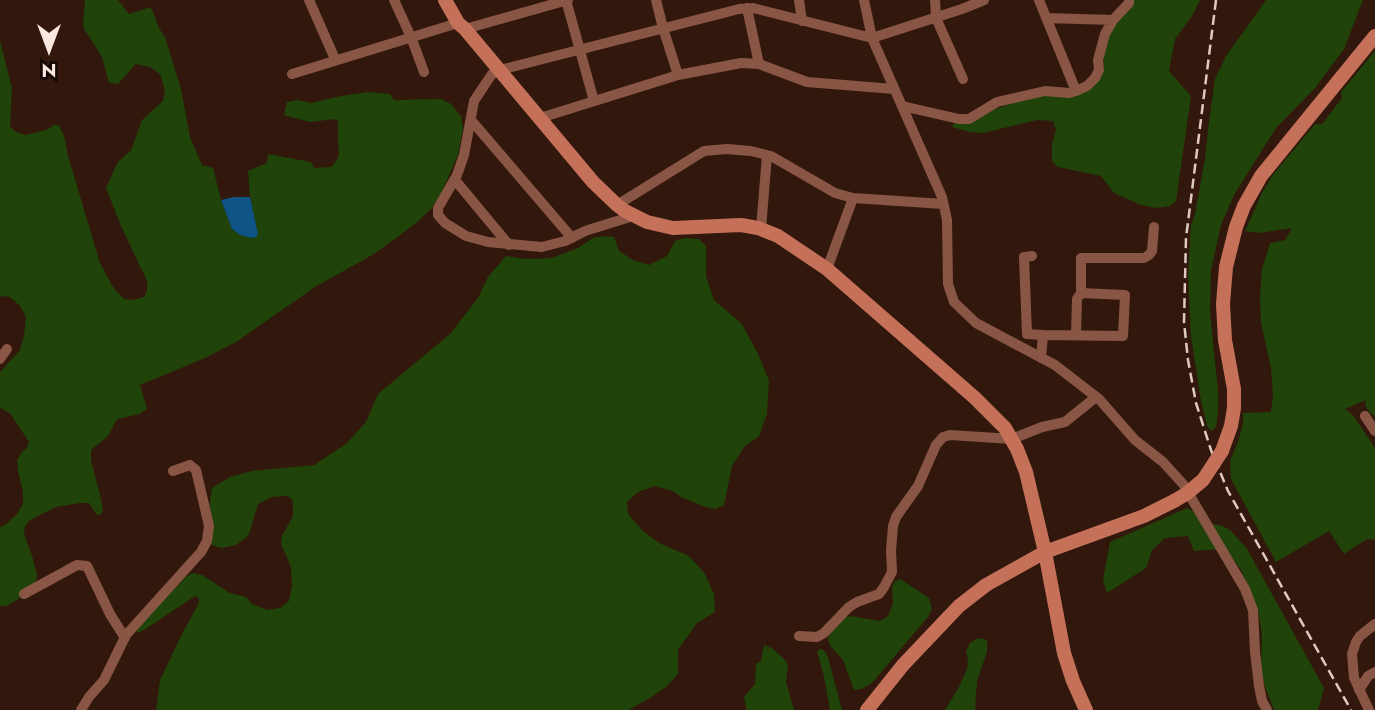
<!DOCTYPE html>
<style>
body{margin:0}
#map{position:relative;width:1375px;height:710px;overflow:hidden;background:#32180c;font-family:Jost,sans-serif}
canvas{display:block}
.north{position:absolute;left:14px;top:14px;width:70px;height:70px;-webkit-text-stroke:5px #120703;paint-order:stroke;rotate:180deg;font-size:19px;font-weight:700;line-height:28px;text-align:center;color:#fae7df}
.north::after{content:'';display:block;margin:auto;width:24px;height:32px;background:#fae7df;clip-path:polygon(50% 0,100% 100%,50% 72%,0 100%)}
</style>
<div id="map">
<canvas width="1375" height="710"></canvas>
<div class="north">N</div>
</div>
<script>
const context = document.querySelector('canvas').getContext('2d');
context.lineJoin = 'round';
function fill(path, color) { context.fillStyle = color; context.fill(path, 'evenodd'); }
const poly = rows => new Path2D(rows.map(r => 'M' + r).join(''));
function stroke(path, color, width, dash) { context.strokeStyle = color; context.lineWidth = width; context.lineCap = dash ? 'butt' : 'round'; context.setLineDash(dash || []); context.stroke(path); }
const green = poly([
 [85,0,118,0,129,14,151,7,159,28,165,37,181,89,190,137,202,165,213,168,221,200,232,229,240,235,252,238,258,234,250,197,248,171,267,163,268,154,311,162,314,168,331,167,337,160,339,154,338,143,338,121,335,119,310,122,284,115,287,102,297,100,311,103,341,96,369,92,390,94,394,100,441,99,451,104,461,116,463,128,458,155,442,191,432,208,415,224,374,254,315,287,236,342,205,358,140,385,147,409,140,414,117,419,108,436,91,450,91,460,101,499,103,511,101,514,97,515,89,503,80,503,56,507,30,520,25,526,24,534,32,556,37,574,35,588,7,606,0,606,0,527,6,524,17,514,23,504,23,492,18,471,17,460,22,452,27,448,29,442,10,413,0,408,0,372,20,350,24,335,26,317,20,306,10,297,0,296,0,41,12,88,10,126,16,132,26,135,46,130,54,125,59,125,64,136,68,156,100,263,113,287,124,299,133,300,144,297,147,291,147,281,121,226,106,188,118,162,131,150,142,120,163,101,165,90,160,74,150,67,136,64,118,84,109,83,102,57,83,27],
 [1133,0,1200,0,1192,16,1175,39,1169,71,1191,96,1176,201,1170,206,1156,208,1141,205,1114,193,1101,176,1058,167,1052,161,1052,144,1056,130,1053,121,1037,120,983,133,970,132,952,127,955,122,1032,97,1072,94,1103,70,1104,55,1109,34],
 [1266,0,1363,0,1344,49,1315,88,1276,128,1234,195,1221,225,1211,270,1210,312,1218,391,1218,412,1216,427,1211,431,1207,426,1201,401,1191,336,1188,276,1191,225,1195,214,1205,159,1208,129,1215,79,1226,56],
 [1375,51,1375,417,1368,410,1365,404,1366,400,1345,409,1353,415,1375,448,1375,540,1367,539,1344,554,1329,531,1276,562,1231,479,1230,461,1239,439,1243,423,1243,413,1271,412,1273,395,1271,368,1261,323,1260,297,1262,269,1270,243,1285,240,1292,228,1259,233,1245,231,1262,193,1272,176,1315,124,1322,124,1342,98,1341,92],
 [606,236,614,237,619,251,633,260,649,265,667,256,675,241,685,238,699,239,706,246,706,276,714,300,742,324,758,354,769,380,767,414,759,436,745,446,732,466,724,505,716,509,705,507,681,497,673,491,655,486,638,492,627,502,628,514,643,531,659,543,689,556,705,574,714,594,715,612,697,623,678,650,678,674,666,687,650,698,628,710,156,710,160,680,183,632,199,603,199,598,195,596,144,630,137,633,136,632,142,621,186,577,193,573,202,575,230,593,246,597,252,604,268,610,280,608,289,601,292,586,291,567,281,544,282,536,293,516,293,501,288,496,272,497,258,504,250,531,247,537,236,545,221,548,212,545,209,533,210,502,212,488,230,477,252,471,314,465,346,444,366,422,378,394,451,333,478,298,488,277,506,256,526,259,552,258,578,248,593,238],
 [1187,508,1193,511,1200,521,1223,526,1231,531,1247,549,1324,688,1318,710,1274,710,1264,684,1261,669,1262,636,1259,615,1241,570,1231,556,1221,549,1194,551,1188,536,1165,538,1152,550,1146,568,1107,593,1103,580,1110,542],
 [900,579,929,598,932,609,928,617,872,683,862,689,854,690,843,660,831,647,828,640,831,629,841,619,850,616,880,621,888,616,893,604,892,588,895,581],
 [978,638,987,640,987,652,977,681,975,710,945,710,959,687,967,669,968,660,966,652,970,643],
 [764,645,772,648,784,659,788,665,786,682,794,710,747,710,746,708,744,697,755,684,756,664,761,661],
 [820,649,824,650,828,657,842,710,830,710,824,676,817,652]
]);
const water = poly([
 [234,197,250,197,258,234,256,237,252,238,240,235,232,229,221,200]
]);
const street = poly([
 [309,0,335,59],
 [394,0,411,37,424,72],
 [566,0,594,101],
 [656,0,663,28,678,75],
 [799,0,802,21],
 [864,0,872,38,942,197,947,220,948,284,954,302,976,323,1055,365,1099,399,1135,440,1163,462,1183,484,1245,589,1253,610,1255,652,1259,686,1262,701,1267,710],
 [935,0,936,18,963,79],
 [1039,0,1076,91],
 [747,8,759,64],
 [1046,18,1113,20],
 [465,29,568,0],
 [292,74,458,23],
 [902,106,959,119,969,119,997,102,1045,91,1069,93,1076,91,1087,86,1095,78,1099,70,1098,60,1105,34,1113,20,1129,3,1129,0],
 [540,118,678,75,741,63,759,64,807,82,894,89],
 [471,120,572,238],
 [455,180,509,245],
 [617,205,704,151,727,149,751,151,771,156,835,193,853,198,943,204],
 [633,216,585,231,565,241,542,247,488,242,466,236,445,223,438,215,438,208,457,175,464,155,474,101,492,74,500,70,739,9,753,8,872,38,962,9,984,0],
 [761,229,767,155],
 [1032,256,1024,257,1027,334,1043,335],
 [827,269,853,198],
 [1081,293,1081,258,1144,258,1149,255,1152,251,1154,227],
 [1041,358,1043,335,1123,336,1125,295,1081,293,1077,299,1076,335],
 [0,359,7,349],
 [1365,416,1375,431],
 [24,594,77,565,87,566,110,614,125,638],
 [799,636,817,637,824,633,849,607,857,602,879,594,884,587,892,572,891,550,893,526,896,517,918,486,936,445,943,437,950,435,1012,439,1042,427,1065,422,1096,397],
 [1359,690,1368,676,1375,672],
 [81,710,89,697,104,680,126,635,201,552,207,541,209,526,196,470,190,465,173,471],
 [1369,710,1354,678,1352,654,1356,642,1360,636,1375,624]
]);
const secondary = poly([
 [445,0,458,23,465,29,593,182,617,205,625,211,647,222,673,228,741,225,758,228,778,236,827,269,975,398,1005,428,1017,449,1026,472,1045,552,1064,653,1073,681,1086,710],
 [1222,451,1231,426,1234,408,1234,389,1225,340,1223,304,1226,267,1236,227,1244,206,1261,176,1375,36],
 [867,710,903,665,959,606,986,585,1045,552,1144,516,1174,501]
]);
const rail = poly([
 [1216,0,1186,238,1184,322,1188,360,1196,403,1211,450,1228,491,1351,710]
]);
const secondaryBridge = poly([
 [1174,501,1186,494,1203,480,1222,451]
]);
fill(green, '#1f4308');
fill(water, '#0e5487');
stroke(street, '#895545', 10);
stroke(secondary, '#c57159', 14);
stroke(rail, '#decac1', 2.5, [10, 5]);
stroke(secondaryBridge, '#c57159', 14);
</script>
